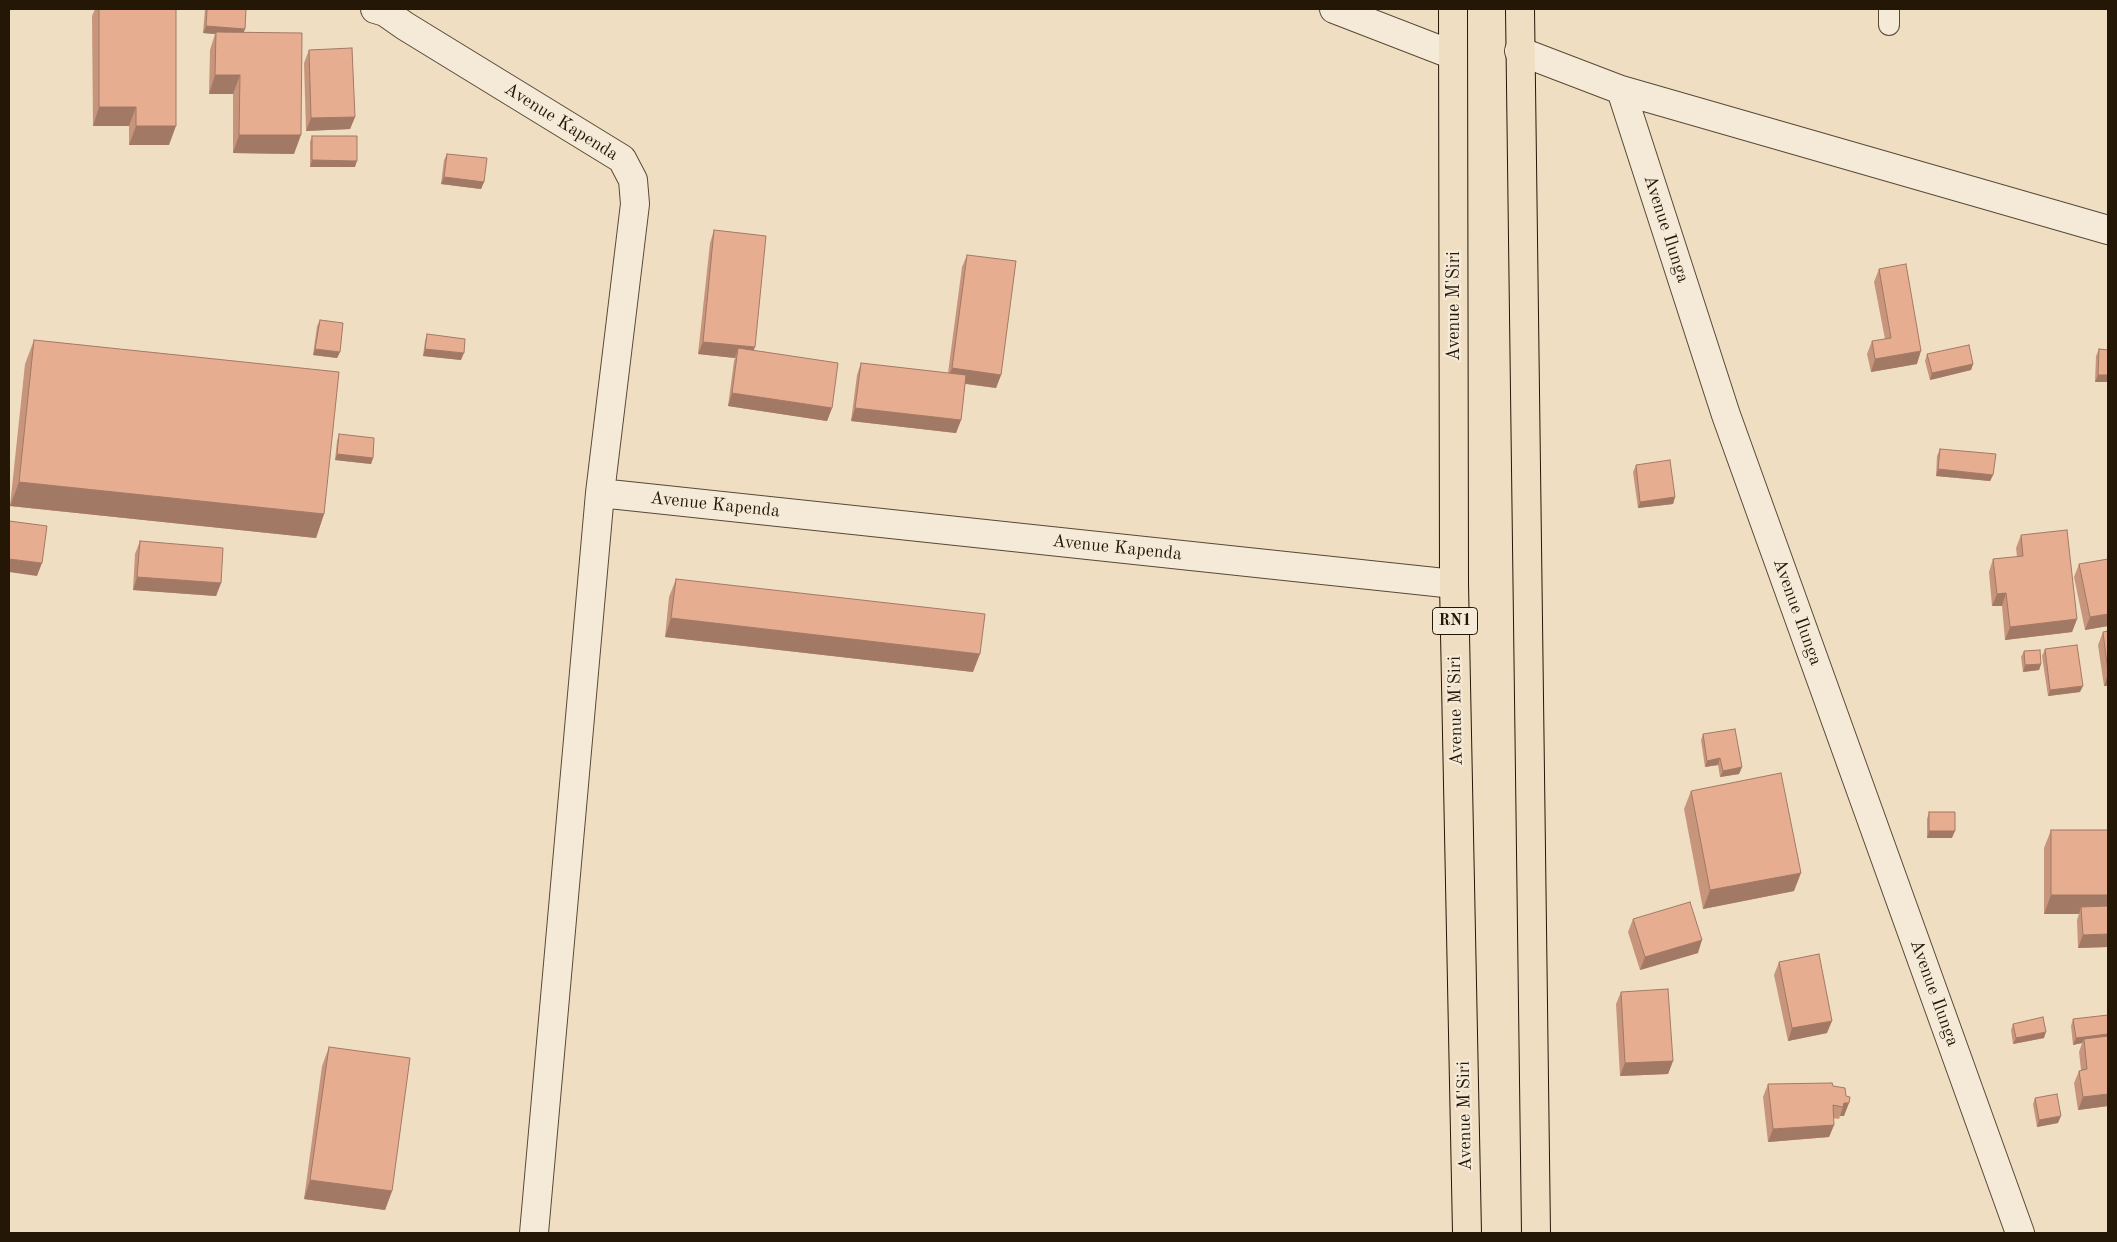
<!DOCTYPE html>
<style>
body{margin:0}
#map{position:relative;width:2117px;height:1242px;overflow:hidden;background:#f0dec3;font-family:"Old Standard TT",serif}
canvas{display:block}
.frame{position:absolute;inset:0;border:10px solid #241705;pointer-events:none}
</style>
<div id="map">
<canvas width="2117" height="1242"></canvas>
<div class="frame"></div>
</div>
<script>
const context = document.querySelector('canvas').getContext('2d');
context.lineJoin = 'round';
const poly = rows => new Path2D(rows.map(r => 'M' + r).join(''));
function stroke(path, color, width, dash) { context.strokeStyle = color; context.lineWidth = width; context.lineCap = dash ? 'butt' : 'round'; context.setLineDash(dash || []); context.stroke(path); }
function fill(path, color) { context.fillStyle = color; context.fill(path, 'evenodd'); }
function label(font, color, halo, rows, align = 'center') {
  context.font = font + ' "Old Standard TT",serif'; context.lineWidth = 4.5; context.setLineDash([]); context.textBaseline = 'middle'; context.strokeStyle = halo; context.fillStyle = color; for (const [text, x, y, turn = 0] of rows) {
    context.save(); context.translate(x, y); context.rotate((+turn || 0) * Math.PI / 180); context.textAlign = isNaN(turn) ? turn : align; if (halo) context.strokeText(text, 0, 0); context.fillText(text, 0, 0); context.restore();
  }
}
const lane = poly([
 [1889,9,1889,25]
]);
const street = poly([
 [375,9,385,12,405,26,622,159,633,180,635,204,600,493,1454,584],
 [1334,9,1453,55],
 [1519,51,1621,90,1726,415,2020,1233],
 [1621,90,2108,230],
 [534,1233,600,493]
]);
const highway = poly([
 [1453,9,1454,584,1467,1233],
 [1520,9,1536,1233]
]);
const wall = poly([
 [95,9,176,9,169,145,129,145,129,126,93,126,92,16],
 [205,9,246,9,244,32,294,154,233,153,233,94,209,94,210,50,215,34,203,33],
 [309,50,355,117,350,129,306,131,304,63],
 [312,136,355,167,310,167,310,142],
 [447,154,484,182,481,189,441,184,444,160],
 [714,230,753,351,832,408,827,421,728,406,734,361,735,358,698,354,710,243],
 [967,255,1001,375,996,388,965,384,961,420,956,433,851,421,857,375,861,363,948,373,962,267],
 [1879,269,1917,364,1871,372,1867,354,1872,341,1885,339,1874,282],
 [320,320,340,352,337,358,313,355,317,326],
 [427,334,461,360,423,356,425,341],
 [34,340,324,514,316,538,10,506,25,364],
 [2099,349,2108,350,2108,382,2095,382,2096,356],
 [1927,354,1973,364,1971,370,1930,380,1925,361],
 [339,434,373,458,371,464,335,460,337,441],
 [1940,449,1993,475,1990,481,1936,476,1937,456],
 [1636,465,1675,497,1673,504,1638,508,1633,472],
 [2021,535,2077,619,2072,632,2005,640,2002,606,1992,606,1989,572,1993,559,2017,557,2016,548],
 [140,541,221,583,216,596,133,590,135,554],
 [2108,559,2108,626,2085,630,2074,577,2079,564],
 [676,579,973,672,665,637,669,597],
 [2108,631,2108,686,2104,686,2098,645,2103,632],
 [2045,649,2080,692,2048,696,2042,656],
 [2024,651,2041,664,2039,670,2023,672,2021,657],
 [1703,734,1742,767,1739,774,1720,777,1718,765,1705,767,1701,740],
 [1691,791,1794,891,1703,909,1684,809],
 [1929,812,1952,838,1927,838,1927,819],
 [2051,830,2108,947,2078,948,2077,920,2079,914,2044,914,2044,848],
 [1633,919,1698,953,1640,970,1628,932],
 [1779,962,1827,1033,1788,1041,1774,975],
 [1621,992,1673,1061,1668,1074,1620,1076,1616,1004],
 [2108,1015,2108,1106,2078,1110,2074,1083,2079,1071,2081,1070,2079,1052,2082,1043,2073,1045,2071,1026,2073,1019],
 [2013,1024,2044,1038,2013,1044,2011,1030],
 [329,1047,392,1191,385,1210,304,1199,322,1066],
 [1768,1084,1833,1086,1845,1088,1844,1116,1840,1116,1839,1119,1833,1118,1834,1125,1829,1137,1768,1142,1763,1097],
 [2035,1098,2058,1123,2037,1127,2033,1104]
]);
const shadedWall = poly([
 [206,26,245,29,242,36,216,32,215,34,203,33],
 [215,75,240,75,233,94,209,94],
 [99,107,136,107,129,126,93,126],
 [355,117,350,129,306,131,311,118],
 [136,126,176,126,169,145,129,145],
 [239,135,301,135,294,154,233,153],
 [312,160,357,161,355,167,310,167],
 [444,177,484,182,481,189,441,184],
 [703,342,755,347,750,360,738,348,735,358,698,354],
 [315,349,340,352,337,358,313,355],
 [425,349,464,353,461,360,423,356],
 [1921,351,1917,364,1871,372,1875,359],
 [1973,364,1971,370,1930,380,1932,373],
 [952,368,1001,375,996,388,947,381],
 [2098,375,2108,375,2108,382,2095,382],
 [732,393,832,408,827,421,728,406],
 [855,408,961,420,956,433,851,421],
 [337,454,373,458,371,464,335,460],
 [1938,469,1993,475,1990,481,1936,476],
 [19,482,324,514,316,538,10,506],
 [1675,497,1673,504,1638,508,1640,502],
 [9,559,42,563,37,576,9,572],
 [137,577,221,583,216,596,133,590],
 [2006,593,2002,606,1992,606,1997,594],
 [2108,614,2108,626,2085,630,2090,617],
 [671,618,980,654,973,672,665,637],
 [2077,619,2072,632,2005,640,2010,627],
 [2041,664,2039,670,2023,672,2025,665],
 [2108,674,2108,686,2104,686],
 [2083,686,2080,692,2048,696,2050,690],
 [1720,758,1718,765,1705,767,1707,761],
 [1742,767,1739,774,1720,777,1723,771],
 [1929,831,1955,831,1952,838,1927,838],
 [1801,873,1794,891,1703,909,1710,890],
 [2051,895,2108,895,2108,914,2081,907,2079,914,2044,914],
 [2108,934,2108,947,2078,948,2083,935],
 [1702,940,1698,953,1640,970,1645,957],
 [1832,1021,1827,1033,1788,1041,1792,1028],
 [2046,1032,2044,1038,2013,1044,2016,1038],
 [2108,1034,2108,1040,2084,1039,2082,1043,2073,1045,2076,1038],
 [1673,1061,1668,1074,1620,1076,1625,1063],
 [2108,1094,2108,1106,2078,1110,2083,1097],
 [1844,1103,1849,1103,1844,1116,1840,1116,1843,1107],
 [2061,1116,2058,1123,2037,1127,2039,1120],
 [1834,1125,1829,1137,1768,1142,1773,1129],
 [310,1180,392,1191,385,1210,304,1199]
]);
const building = poly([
 [99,9,176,9,176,126,136,126,136,107,99,107,99,9],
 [207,9,246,9,245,29,206,26,207,9],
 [216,32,302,33,301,135,239,135,240,75,215,75,216,32],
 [352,48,355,117,311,118,309,50,352,48],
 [312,136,357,136,357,161,312,160,312,136],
 [447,154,487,158,484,182,444,177,447,154],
 [714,230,766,236,755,347,703,342,714,230],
 [967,255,1016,261,1001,375,952,368,967,255],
 [1906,264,1921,351,1875,359,1872,341,1891,338,1879,269,1906,264],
 [320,320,343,323,340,352,315,349,320,320],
 [427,334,465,339,464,353,425,349,427,334],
 [34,340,339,372,324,514,19,482,34,340],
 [1969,345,1973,364,1932,373,1927,354,1969,345],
 [738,348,838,363,832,408,732,393,738,348],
 [2099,349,2108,350,2108,375,2098,375,2099,349],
 [861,363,966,375,961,420,855,408,861,363],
 [339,434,374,438,373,458,337,454,339,434],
 [1940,449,1996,454,1993,475,1938,469,1940,449],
 [1670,460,1675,497,1640,502,1636,465,1670,460],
 [9,521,47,526,42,563,9,559,9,521],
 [2067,530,2077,619,2010,627,2006,593,1997,594,1993,559,2023,556,2021,535,2067,530],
 [140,541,223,548,221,583,137,577,140,541],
 [2108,559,2108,614,2090,617,2079,564,2108,559],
 [676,579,985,614,980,654,671,618,676,579],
 [2108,631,2108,672,2103,632,2108,631],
 [2077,645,2083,686,2050,690,2045,649,2077,645],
 [2040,650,2041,664,2025,665,2024,651,2040,650],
 [1735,729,1742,767,1723,771,1720,758,1707,761,1703,734,1735,729],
 [1781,773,1801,873,1710,890,1691,791,1781,773],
 [1929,812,1955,812,1955,831,1929,831,1929,812],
 [2051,830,2108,830,2108,895,2051,895,2051,830],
 [1690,902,1702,940,1645,957,1633,919,1690,902],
 [2108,906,2108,934,2083,935,2081,907,2108,906],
 [1819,954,1832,1021,1792,1028,1779,962,1819,954],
 [1668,989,1673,1061,1625,1063,1621,992,1668,989],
 [2108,1015,2108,1034,2076,1038,2073,1019,2108,1015],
 [2043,1017,2046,1032,2016,1038,2013,1024,2043,1017],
 [2108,1036,2108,1094,2083,1097,2079,1071,2087,1069,2084,1039,2108,1036],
 [329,1047,410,1058,392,1191,310,1180,329,1047],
 [1832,1083,1833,1086,1845,1088,1846,1096,1850,1097,1849,1103,1844,1103,1843,1107,1833,1105,1834,1125,1773,1129,1768,1084,1832,1083],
 [2057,1094,2061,1116,2039,1120,2035,1098,2057,1094]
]);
const shields = [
 [1455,621,45]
];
const shieldNames = [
 ["RN1",1455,621]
];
const streetNames = [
 ["Avenue Kapenda",561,122,32],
 ["Avenue Ilunga",1666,229,72],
 ["Avenue M'Siri",1454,306,-90],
 ["Avenue Kapenda",715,505,6],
 ["Avenue Kapenda",1117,548,6],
 ["Avenue Ilunga",1797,612,70],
 ["Avenue M'Siri",1456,711,-91],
 ["Avenue Ilunga",1934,993,70],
 ["Avenue M'Siri",1465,1116,-91]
];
stroke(lane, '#574934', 22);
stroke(street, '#574934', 30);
stroke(highway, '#241705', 30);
stroke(lane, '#f5ead8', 20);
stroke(street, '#f5ead8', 28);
stroke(highway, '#f0dec3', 28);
fill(wall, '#c7957c');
fill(shadedWall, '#a27965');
fill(building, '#e7ad90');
stroke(building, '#a27965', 1);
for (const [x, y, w] of shields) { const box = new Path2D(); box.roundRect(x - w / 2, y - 13.5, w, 27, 4); context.fillStyle = '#f5ead8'; context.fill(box); stroke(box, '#241705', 1); }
label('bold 16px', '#241705', null, shieldNames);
label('18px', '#241705', '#f5ead8', streetNames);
</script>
